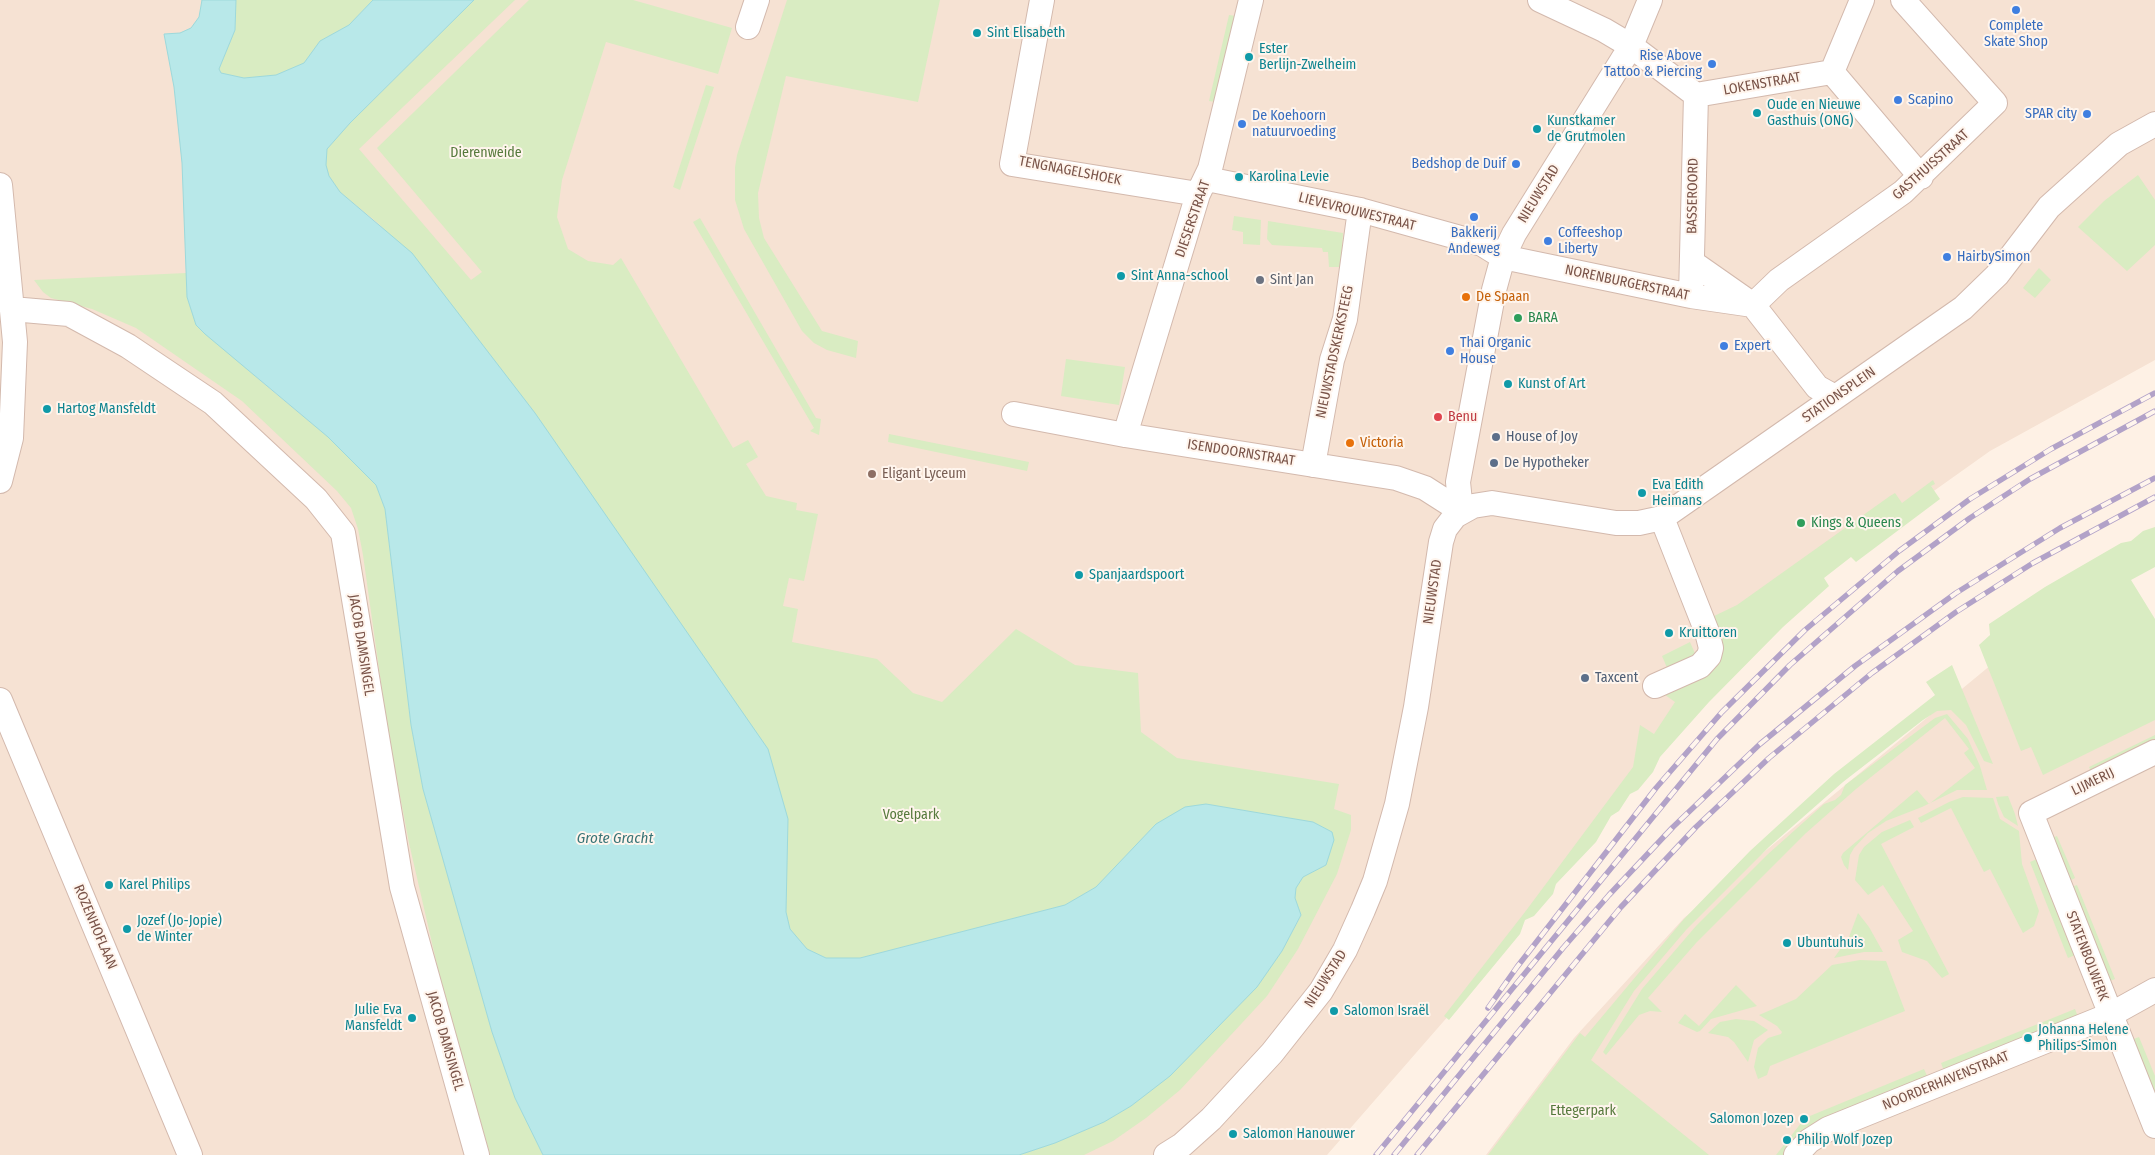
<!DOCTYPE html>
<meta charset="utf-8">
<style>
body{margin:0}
canvas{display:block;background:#fef1e5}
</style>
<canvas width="2155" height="1155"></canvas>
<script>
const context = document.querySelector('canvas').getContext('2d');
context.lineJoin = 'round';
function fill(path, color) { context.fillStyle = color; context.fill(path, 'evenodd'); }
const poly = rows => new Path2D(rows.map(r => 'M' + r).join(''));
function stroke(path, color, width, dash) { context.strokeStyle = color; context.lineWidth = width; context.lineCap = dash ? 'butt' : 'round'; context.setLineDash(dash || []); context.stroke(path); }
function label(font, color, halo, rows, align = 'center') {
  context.font = font + ' "Fira Sans Condensed",sans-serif'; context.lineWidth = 4; context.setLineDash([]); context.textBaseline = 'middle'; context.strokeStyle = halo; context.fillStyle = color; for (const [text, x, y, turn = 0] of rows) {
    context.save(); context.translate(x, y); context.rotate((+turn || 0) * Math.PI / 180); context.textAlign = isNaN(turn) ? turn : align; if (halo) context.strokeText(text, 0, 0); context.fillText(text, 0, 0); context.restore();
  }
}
const residential = poly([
 [0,0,2155,0,2155,360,1990,451,1810,579,1532,907,1450,1014,1327,1155,0,1155],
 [1997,660,2155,716,2155,1155,1486,1155,1574,1038,1684,918]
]);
const green = poly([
 [236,0,373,0,349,25,320,41,304,63,276,75,244,78,221,73,219,69,235,30],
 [474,0,515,0,359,149,471,280,482,272,377,148,529,0,633,0,732,28,718,74,606,42,562,180,557,217,568,249,588,261,613,265,621,258,733,448,748,440,758,457,746,464,766,496,797,503,796,510,818,514,804,581,789,578,783,606,798,609,792,642,877,659,913,693,942,702,1016,629,1075,665,1138,673,1141,732,1177,758,1339,784,1334,809,1351,815,1351,830,1337,874,1298,949,1267,996,1180,1090,1146,1118,1113,1141,1084,1155,1019,1155,1055,1143,1104,1122,1131,1106,1170,1076,1257,987,1282,951,1301,916,1295,898,1296,888,1303,877,1326,865,1332,832,1313,822,1206,804,1156,824,1096,887,1065,905,860,958,826,958,807,949,790,929,786,912,788,819,535,413,446,299,379,224,340,192,329,176,326,165,327,149,350,123],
 [787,0,940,0,918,102,786,76,758,193,759,218,764,238,822,331,858,341,856,358,827,350,814,343,802,331,744,229,735,200,735,167,737,155],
 [1229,15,1236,16,1215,102,1209,101],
 [706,85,714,87,680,190,673,187],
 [2138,175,2155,200,2155,245,2127,271,2078,227,2104,201],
 [1234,216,1261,220,1260,245,1243,244,1243,232,1232,230],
 [700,218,816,418,821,419,819,435,810,431,814,428,693,222],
 [1268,221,1343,233,1341,267,1329,267,1328,252,1323,252,1322,248,1272,245,1267,239],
 [2039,268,2051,280,2035,298,2023,288],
 [186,273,187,297,196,325,270,389,328,437,376,485,385,509,411,725,423,789,492,1032,515,1098,543,1155,490,1155,488,1147,446,1004,409,843,388,733,363,555,358,529,351,508,337,491,242,401,136,328,92,309,51,298,43,292,34,280],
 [1066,359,1125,367,1119,405,1061,396],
 [889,434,1029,462,1027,471,888,442],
 [1933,480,1935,484,1931,486,1940,499,1856,562,1851,557,1824,578,1829,586,1783,627,1709,702,1660,757,1653,772,1638,790,1630,794,1619,811,1611,816,1596,842,1556,884,1553,894,1534,916,1525,920,1520,934,1449,1020,1444,1016,1525,912,1633,767,1640,725,1654,734,1675,702,1661,692,1691,681,1712,617,1737,605,1890,496,1895,493,1902,503],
 [2155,527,2155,567,2131,580,2155,619,2155,720,2043,775,2031,747,2021,751,1979,645,1990,635,1989,624,2045,587,2121,543,2131,541,2143,531],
 [1690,642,1697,658,1668,670,1662,656],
 [1952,665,1993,764,1984,761,1966,725,1951,710,1937,711,1923,720,1843,782,1769,847,1686,930,1634,991,1591,1060,1709,1155,1488,1155,1580,1033,1585,1037,1684,919,1750,851,1834,774,1935,695,1926,682],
 [1947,714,1968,739,1980,766,1987,790,1957,790,1922,807,1886,821,1868,833,1854,848,1850,855,1848,870,1844,865,1841,857,1843,853,1917,790,1929,804,1975,768,1964,753,1969,749,1945,718,1856,789,1806,833,1696,943,1648,998,1662,1012,1650,1011,1639,1015,1606,1055,1603,1052,1642,989,1696,926,1767,855,1824,804,1835,800,1841,795,1845,785,1935,718],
 [2155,735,2155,745,2093,775,2089,767],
 [2008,796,2015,814,2018,826,2004,817,1998,804,1996,797],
 [1963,797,1993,798,2000,819,2019,831,2022,864,2039,911,2034,926,2023,933,1990,869,1984,872,1951,808,1921,823,1918,818,1949,802],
 [1910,820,1914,827,1881,844,1949,974,1942,978,1927,961,1902,952,1898,940,1913,931,1883,885,1868,895,1855,880,1859,855,1864,847,1882,832],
 [2057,836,2075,878,2067,882,2049,839],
 [2037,859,2075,955,2068,958,2030,862],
 [2077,885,2115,979,2107,982,2069,888],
 [1858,913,1869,927,1883,952,1864,952,1834,958,1849,937],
 [1860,960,1886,961,1905,1011,1770,1066,1767,1075,1758,1079,1754,1067,1758,1048,1768,1038,1781,1034,1782,1032,1777,1026,1759,1015,1796,999,1832,965],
 [1736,985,1757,1006,1711,1019,1700,1031,1697,1032,1678,1023,1685,1014,1699,1026],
 [2075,1009,2078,1017,1944,1071,1941,1063],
 [1736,1019,1754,1021,1768,1030,1754,1040,1748,1062,1734,1042,1728,1037,1708,1033,1720,1022],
 [2139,1037,2155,1076,2155,1099,2131,1040],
 [1924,1069,1928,1078,1787,1155,1776,1155,1805,1118]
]);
const water = poly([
 [202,0,236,0,235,30,219,69,221,73,244,78,276,75,304,63,320,41,349,25,373,0,474,0,350,123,327,149,326,165,329,176,340,192,412,253,535,413,768,749,788,819,786,912,790,929,807,949,826,958,860,958,1065,905,1096,887,1156,824,1185,807,1206,804,1313,822,1332,832,1334,840,1326,865,1303,877,1296,888,1295,898,1301,915,1282,951,1257,987,1170,1076,1131,1106,1104,1122,1055,1143,1019,1155,543,1155,515,1098,492,1032,423,789,411,725,385,509,376,485,328,437,205,334,196,325,187,297,182,163,174,87,164,34,180,33,191,28,199,17,202,0]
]);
const minor = poly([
 [1042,0,1012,164,1198,194],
 [1540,0,1604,30,1631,46,1696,95,1832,72],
 [748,27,757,0],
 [1832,72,1921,177],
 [1832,72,1862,0],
 [1207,179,1360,210,1482,244,1503,257,1691,296,1753,305],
 [0,185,15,342,11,438,0,481],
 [1693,263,1753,305,1817,387,1835,397],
 [1691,296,1696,95],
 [1753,305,1779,280,1903,192,1995,103,1903,0],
 [12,309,69,314,128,346,213,403,316,499,343,533,402,887,477,1155],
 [1014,414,1125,435,1396,478,1425,488,1461,511],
 [1125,435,1198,194,1210,169,1251,0],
 [1313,465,1332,360,1345,319,1360,210],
 [1461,511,1458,482,1494,290,1503,257,1514,234,1631,46,1650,0],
 [1655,686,1700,666,1709,656,1711,648,1707,632,1662,518],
 [0,700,190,1155],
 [2155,752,2031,813,2155,1126],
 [1166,1155,1182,1145,1211,1119,1272,1053,1321,991,1345,950,1363,910,1375,881,1397,804,1416,707,1441,542,1445,529,1455,516,1473,506,1492,503,1616,523,1639,523,1662,518,1963,308,1997,275,2049,207,2119,144,2155,124],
 [1796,1155,1809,1141,1828,1129,2110,1015,2155,990]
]);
const rail = poly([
 [1488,1008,1517,967,1656,788,1722,712,1805,630,1899,551,1970,499,2051,449,2155,393],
 [1376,1155,1717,739,1790,665,1898,571,1970,518,2030,479,2155,411],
 [1394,1155,1563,948,1609,895,1673,827,1760,744,1855,666,1956,593,2060,528,2155,478],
 [1417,1155,1621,907,1696,827,1769,758,1872,673,1956,612,2033,563,2155,497]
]);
const markers = [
 [2016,10,5,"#3f7fe0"],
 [977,33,5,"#0f9aa8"],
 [1249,57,5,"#0f9aa8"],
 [1712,64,5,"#3f7fe0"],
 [1898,100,5,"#3f7fe0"],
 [1757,113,5,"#0f9aa8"],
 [2087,114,5,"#3f7fe0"],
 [1242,124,5,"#3f7fe0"],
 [1537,129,5,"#0f9aa8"],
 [1516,164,5,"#3f7fe0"],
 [1239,177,5,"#0f9aa8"],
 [1474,217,5,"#3f7fe0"],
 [1548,241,5,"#3f7fe0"],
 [1947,257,5,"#3f7fe0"],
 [1121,276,5,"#0f9aa8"],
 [1260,280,5,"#6b7280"],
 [1466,297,5,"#e8710a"],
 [1518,318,5,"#2e9e5b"],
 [1724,346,5,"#3f7fe0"],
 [1450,351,5,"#3f7fe0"],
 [1508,384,5,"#0f9aa8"],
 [47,409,5,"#0f9aa8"],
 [1438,417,5,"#e0444e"],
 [1496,437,5,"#5c6f8a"],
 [1350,443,5,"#e8710a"],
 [1494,463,5,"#5c6f8a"],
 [872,474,5,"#8d6e63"],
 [1642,493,5,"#0f9aa8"],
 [1801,523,5,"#2e9e5b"],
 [1079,575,5,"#0f9aa8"],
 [1669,633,5,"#0f9aa8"],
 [1585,678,5,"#5c6f8a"],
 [109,885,5,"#0f9aa8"],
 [127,929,5,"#0f9aa8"],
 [1787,943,5,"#0f9aa8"],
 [1334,1011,5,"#0f9aa8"],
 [412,1018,5,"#0f9aa8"],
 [2028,1038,5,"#0f9aa8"],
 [1804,1119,5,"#0f9aa8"],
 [1233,1134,5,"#0f9aa8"],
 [1787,1140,5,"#0f9aa8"]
];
const shopNames = [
 ["Complete",2016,26,"center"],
 ["Skate Shop",2016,42,"center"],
 ["Rise Above",1702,56,"right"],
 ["Tattoo & Piercing",1702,72,"right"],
 ["Scapino",1908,100],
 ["SPAR city",2077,114,"right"],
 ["De Koehoorn",1252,116],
 ["natuurvoeding",1252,132],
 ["Bedshop de Duif",1506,164,"right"],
 ["Bakkerij",1474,233,"center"],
 ["Andeweg",1474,249,"center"],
 ["Coffeeshop",1558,233],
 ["Liberty",1558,249],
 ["HairbySimon",1957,257],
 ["Thai Organic",1460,343],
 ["House",1460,359],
 ["Expert",1734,346]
];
const cultureNames = [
 ["Sint Elisabeth",987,33],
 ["Ester",1259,49],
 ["Berlijn-Zwelheim",1259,65],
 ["Oude en Nieuwe",1767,105],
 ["Gasthuis (ONG)",1767,121],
 ["Kunstkamer",1547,121],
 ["de Grutmolen",1547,137],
 ["Karolina Levie",1249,177],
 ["Sint Anna-school",1131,276],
 ["Kunst of Art",1518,384],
 ["Hartog Mansfeldt",57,409],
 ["Eva Edith",1652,485],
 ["Heimans",1652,501],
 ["Spanjaardspoort",1089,575],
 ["Kruittoren",1679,633],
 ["Karel Philips",119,885],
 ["Jozef (Jo-Jopie)",137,921],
 ["de Winter",137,937],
 ["Ubuntuhuis",1797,943],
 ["Julie Eva",402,1010,"right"],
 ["Mansfeldt",402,1026,"right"],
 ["Salomon Israël",1344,1011],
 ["Johanna Helene",2038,1030],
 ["Philips-Simon",2038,1046],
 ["Salomon Jozep",1794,1119,"right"],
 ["Salomon Hanouwer",1243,1134],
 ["Philip Wolf Jozep",1797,1140]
];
const streetNames = [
 ["LOKENSTRAAT",1762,84,-10],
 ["GASTHUISSTRAAT",1931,165,-42],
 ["TENGNAGELSHOEK",1070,171,11],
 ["NIEUWSTAD",1539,194,-58],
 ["BASSEROORD",1693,196,-89],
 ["LIEVEVROUWESTRAAT",1357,212,14],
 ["DIESERSTRAAT",1193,219,-71],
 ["NORENBURGERSTRAAT",1627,283,12],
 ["NIEUWSTADSKERKSTEEG",1335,352,-78],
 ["STATIONSPLEIN",1839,395,-35],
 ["ISENDOORNSTRAAT",1241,453,9],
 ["NIEUWSTAD",1433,592,-82],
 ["JACOB DAMSINGEL",361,645,81],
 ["LIJMERIJ",2093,782,-26],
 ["ROZENHOFLAAN",95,927,67],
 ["STATENBOLWERK",2087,956,69],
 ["NIEUWSTAD",1326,979,-57],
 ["JACOB DAMSINGEL",445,1041,74],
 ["NOORDERHAVENSTRAAT",1946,1081,-22]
];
const parkNames = [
 ["Dierenweide",486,153],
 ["Vogelpark",911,815],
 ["Ettegerpark",1583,1111]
];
const worshipNames = [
 ["Sint Jan",1270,280]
];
const foodNames = [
 ["De Spaan",1476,297],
 ["Victoria",1360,443]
];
const leisureNames = [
 ["BARA",1528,318],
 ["Kings & Queens",1811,523]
];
const healthNames = [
 ["Benu",1448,417]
];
const serviceNames = [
 ["House of Joy",1506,437],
 ["De Hypotheker",1504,463],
 ["Taxcent",1595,678]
];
const educationNames = [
 ["Eligant Lyceum",882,474]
];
const waterNames = [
 ["Grote Gracht",615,839]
];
fill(residential, '#f6e2d3');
fill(green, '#d9ecc2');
fill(water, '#b8e8e9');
stroke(water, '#9dd9db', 1);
stroke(minor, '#d3b9ad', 26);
stroke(minor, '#fff', 24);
stroke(rail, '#b2a2c8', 5.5);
stroke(rail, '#fff5ed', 4, [11]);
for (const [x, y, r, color] of markers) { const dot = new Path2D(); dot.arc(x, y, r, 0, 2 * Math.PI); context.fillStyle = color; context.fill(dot); stroke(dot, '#fff5ed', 2); }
label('14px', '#366cbe', '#fff5ed', shopNames, 'left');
label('14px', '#0d838f', '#fff5ed', cultureNames, 'left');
label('14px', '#795348', '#fff5ed', streetNames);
label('14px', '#56793c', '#fff5ed', parkNames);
label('14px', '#5b616d', '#fff5ed', worshipNames, 'left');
label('14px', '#c56008', '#fff5ed', foodNames, 'left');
label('14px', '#27864d', '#fff5ed', leisureNames, 'left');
label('14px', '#be3a42', '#fff5ed', healthNames, 'left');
label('14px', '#4e5e75', '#fff5ed', serviceNames, 'left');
label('14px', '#785e54', '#fff5ed', educationNames, 'left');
label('italic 15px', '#387477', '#fff5ed', waterNames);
</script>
